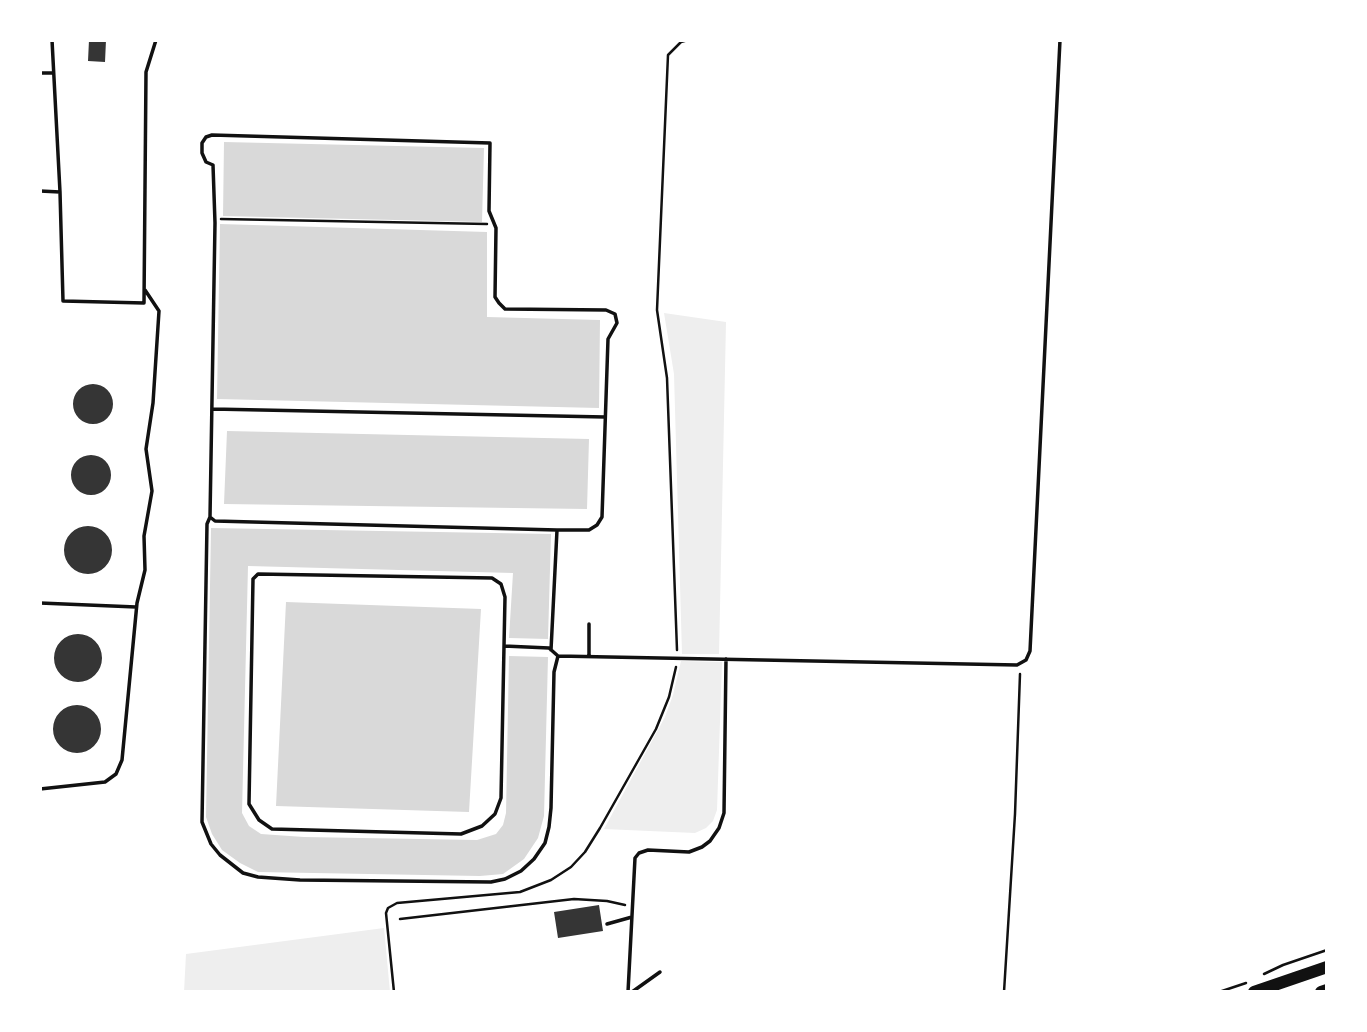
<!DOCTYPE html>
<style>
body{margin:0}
#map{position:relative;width:1367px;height:1032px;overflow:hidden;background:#fff;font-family:"DejaVu Sans",sans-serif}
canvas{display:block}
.frame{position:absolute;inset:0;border:42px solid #fff;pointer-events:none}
</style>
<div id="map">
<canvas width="1367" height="1032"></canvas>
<div class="frame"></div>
</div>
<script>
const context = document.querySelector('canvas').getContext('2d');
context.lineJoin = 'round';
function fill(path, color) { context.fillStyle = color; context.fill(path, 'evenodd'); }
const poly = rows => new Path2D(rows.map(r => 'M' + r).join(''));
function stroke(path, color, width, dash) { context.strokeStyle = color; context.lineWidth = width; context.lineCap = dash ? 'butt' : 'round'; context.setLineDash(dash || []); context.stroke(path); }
const green = poly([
 [664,313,726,322,719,654,682,654,674,374],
 [681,661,722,662,717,810,713,821,706,828,695,833,604,829,665,717,673,695],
 [384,928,390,992,184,992,186,954]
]);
const water = poly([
 [224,142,484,148,482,222,223,216],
 [220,224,487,232,487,317,600,320,599,408,217,399],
 [227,431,589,439,587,509,224,504],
 [211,528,551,534,548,639,509,638,513,573,248,566,242,813,249,826,261,834,304,837,477,840,496,834,503,825,506,813,509,656,548,657,544,816,538,838,524,859,503,874,480,876,258,872,240,863,222,850,212,834,206,817],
 [286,602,481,609,469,812,276,806]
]);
const building = poly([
 [89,40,106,40,105,62,88,61],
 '73 404a20 20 0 1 1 40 0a20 20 0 1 1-40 0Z',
 '71 475a20 20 0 1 1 40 0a20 20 0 1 1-40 0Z',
 '64 550a24 24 0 1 1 48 0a24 24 0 1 1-48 0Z',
 '54 658a24 24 0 1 1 48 0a24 24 0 1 1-48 0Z',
 '53 729a24 24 0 1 1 48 0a24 24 0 1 1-48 0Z',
 [599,905,603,931,558,938,554,912]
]);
const path = poly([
 [221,219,487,224],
 [677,650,667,378,657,310,668,55,681,42,688,40],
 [400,919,574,899,607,901,625,905],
 [1264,974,1283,965,1327,950],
 [394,992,386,913,388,908,397,903,520,892,551,880,571,867,585,852,600,828,656,729,669,697,676,667],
 [1004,992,1015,814,1020,674],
 [1219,992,1246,983]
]);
const service = poly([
 [52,40,60,192,63,301,144,303,146,72,156,40],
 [40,73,53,73],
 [40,191,60,192],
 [212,409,605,417],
 [210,517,207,524,202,822,211,844,220,855,243,873,258,877,300,880,491,882,505,879,521,871,534,859,545,843,549,827,551,808,554,672,558,656],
 [258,574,492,578,501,584,505,597,504,646,501,798,495,814,482,826,461,834,272,829,259,820,249,804,253,579,258,574],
 [40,603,136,607],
 [589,624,589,656],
 [504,646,549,648,558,656,1017,665,1026,660,1030,651,1060,40],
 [551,650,557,530,589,530,597,525,602,517,608,339,617,323,615,314,606,310,505,309,499,303,495,297,496,228,489,211,490,143,212,135,206,137,202,143,202,153,206,162,213,165,215,223,210,517,215,521,557,530],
 [40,789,105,782,116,774,122,760,137,603,145,570,144,536,152,491,146,449,153,403,159,311,145,290],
 [607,924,632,917],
 [628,992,635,858,639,853,648,850,689,852,702,847,710,841,719,828,724,813,726,659],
 [632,992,660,972]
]);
const trunk = poly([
 [1254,992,1327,967],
 [1321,992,1327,990]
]);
fill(green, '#eee');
fill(water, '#d9d9d9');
fill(building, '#353535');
stroke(path, '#111', 2.5);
stroke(service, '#111', 3.5);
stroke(trunk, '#111', 12);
</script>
